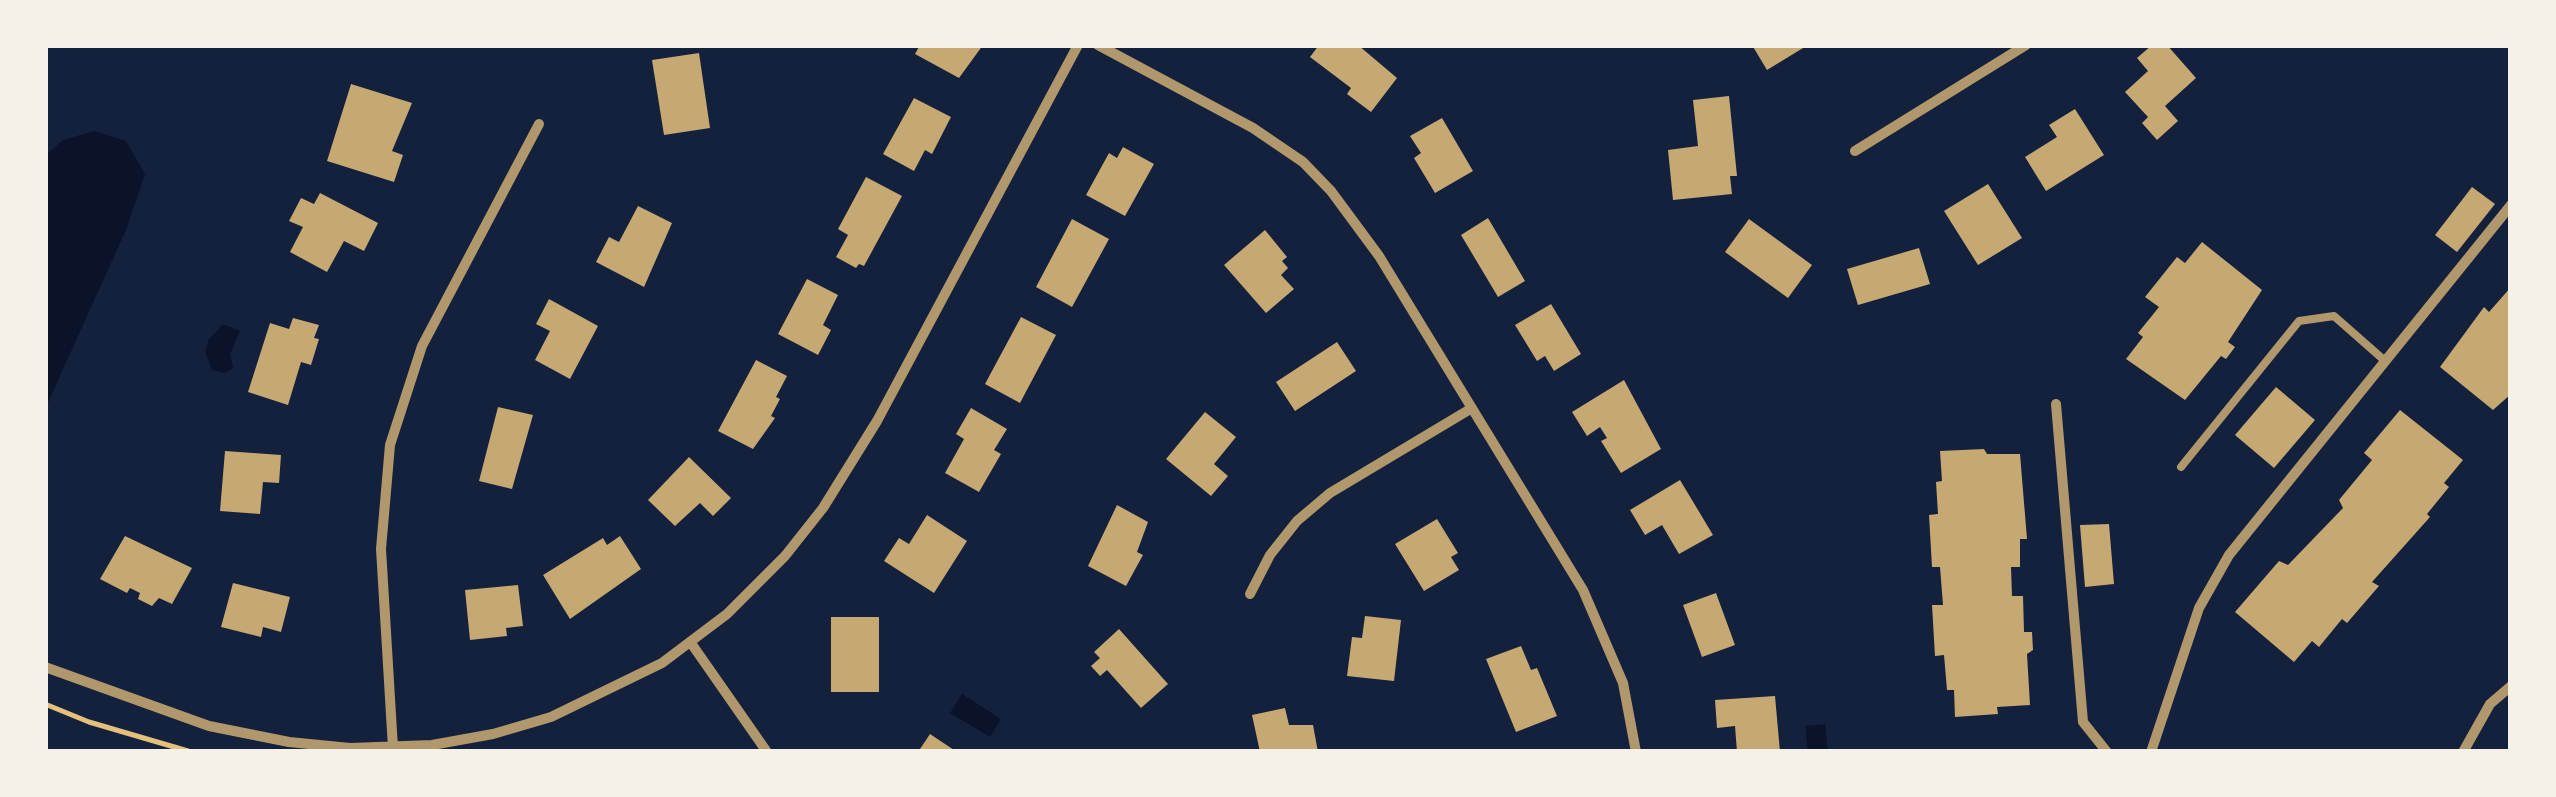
<!DOCTYPE html>
<style>
body{margin:0}
#map{position:relative;width:2556px;height:797px;overflow:hidden;background:#14213d;font-family:"IBM Plex Sans",sans-serif}
canvas{display:block}
.frame{position:absolute;inset:0;border:48px solid #f6f1e7;pointer-events:none}
</style>
<div id="map">
<canvas width="2556" height="797"></canvas>
<div class="frame"></div>
</div>
<script>
const context = document.querySelector('canvas').getContext('2d');
context.lineJoin = 'round';
function fill(path, color) { context.fillStyle = color; context.fill(path, 'evenodd'); }
const poly = rows => new Path2D(rows.map(r => 'M' + r).join(''));
function stroke(path, color, width, dash) { context.strokeStyle = color; context.lineWidth = width; context.lineCap = dash ? 'butt' : 'round'; context.setLineDash(dash || []); context.stroke(path); }
const water = poly([
 [94,131,126,141,145,174,126,230,45,409,45,156,63,140],
 [223,324,240,331,230,354,233,368,225,373,212,370,205,352,209,339],
 [962,694,1001,719,990,737,950,713],
 [1825,724,1828,752,1808,752,1805,726]
]);
const building = poly([
 [920,45,983,45,959,78,915,54],
 [1319,45,1358,45,1397,78,1371,112,1347,94,1351,88,1310,57],
 [1752,45,1808,45,1767,70],
 [2152,45,2167,45,2196,78,2165,106,2178,121,2157,140,2142,123,2148,117,2125,92,2148,71,2137,58],
 [699,53,710,128,664,135,652,60],
 [351,84,412,103,392,151,403,155,394,182,327,161],
 [1729,96,1737,176,1730,176,1732,194,1673,200,1668,150,1698,146,1693,100],
 [914,98,951,117,932,154,925,150,914,171,883,154],
 [2075,109,2104,155,2046,191,2025,157,2057,137,2049,125],
 [1442,118,1473,171,1435,193,1414,158,1421,153,1410,136],
 [1123,147,1154,164,1125,216,1086,195,1109,153,1117,158],
 [866,177,902,196,864,266,859,264,856,268,836,257,848,235,838,229],
 [1988,184,2022,238,1978,265,1944,211],
 [2472,187,2495,204,2457,252,2435,235],
 [320,193,378,223,364,251,344,241,327,272,290,252,303,227,289,221,301,198,314,204],
 [638,206,672,223,644,287,596,262,609,237,619,242],
 [1488,218,1525,281,1498,297,1461,235],
 [1072,219,1109,239,1072,307,1036,287],
 [1749,219,1812,265,1788,298,1725,252],
 [1265,230,1287,257,1282,261,1288,268,1281,275,1294,289,1266,313,1224,265],
 [2202,242,2262,290,2228,342,2235,347,2226,359,2221,356,2185,400,2126,359,2143,337,2138,333,2159,307,2145,297,2177,257,2185,263],
 [1919,248,1930,284,1858,305,1847,269],
 [807,279,838,295,823,325,831,330,818,355,778,334],
 [2511,287,2511,394,2493,410,2440,367,2484,307,2489,312],
 [549,299,598,326,570,379,535,360,550,331,536,324],
 [1551,304,1581,354,1554,371,1545,356,1537,361,1515,325],
 [1021,317,1056,335,1020,403,985,384],
 [293,318,319,325,314,338,319,339,311,365,301,362,288,405,248,392,270,323,289,329],
 [1337,342,1356,371,1295,411,1276,382],
 [756,360,787,376,776,397,780,399,771,416,775,418,753,449,718,431],
 [1624,380,1661,449,1621,473,1601,441,1607,438,1600,427,1587,436,1572,412],
 [2276,387,2315,420,2274,468,2235,435],
 [498,407,533,415,512,489,479,481],
 [971,408,1007,429,994,450,1001,454,979,492,945,473,964,439,956,434],
 [2400,410,2463,460,2444,483,2449,487,2427,514,2430,517,2372,582,2379,586,2347,623,2342,619,2319,647,2312,641,2294,662,2235,612,2279,561,2288,565,2343,508,2339,500,2372,460,2364,453],
 [1205,412,1236,437,1214,464,1228,476,1211,496,1166,459],
 [1984,449,1987,454,2020,454,2027,539,2020,539,2020,567,2011,567,2012,596,2023,596,2024,632,2032,632,2033,650,2027,654,2030,705,1997,707,1998,714,1955,717,1954,690,1947,690,1944,655,1935,656,1932,605,1943,605,1940,567,1932,567,1929,515,1938,514,1936,482,1942,481,1940,451],
 [225,451,281,455,279,483,263,482,260,514,220,511],
 [689,457,731,498,713,516,700,503,675,526,648,500],
 [1680,480,1713,535,1679,554,1662,525,1645,535,1630,510],
 [1117,505,1148,522,1137,552,1143,555,1126,586,1088,566],
 [927,515,967,541,934,593,884,561,899,538,909,544],
 [1437,519,1458,553,1451,557,1459,570,1424,591,1395,544],
 [2109,524,2114,584,2085,587,2080,525],
 [125,536,192,568,172,604,159,598,152,606,138,599,140,593,130,588,127,593,100,579],
 [620,536,641,569,570,619,543,575,603,538,607,545],
 [233,583,290,597,281,632,263,627,261,637,221,627],
 [518,585,523,626,506,628,507,636,470,640,465,590],
 [1716,593,1735,645,1702,657,1683,605],
 [1365,616,1401,620,1394,681,1347,676,1352,637,1362,638],
 [831,617,879,617,879,692,831,692],
 [1119,629,1168,684,1141,708,1107,670,1100,676,1091,666,1100,658,1094,652],
 [1521,646,1531,670,1537,668,1557,716,1516,732,1486,659],
 [1775,696,1780,752,1737,752,1735,726,1717,728,1715,700],
 [1285,708,1289,725,1313,725,1318,752,1260,752,1252,715],
 [930,734,957,752,918,752]
]);
const path = poly([
 [45,704,89,722,188,751]
]);
const service = poly([
 [2181,467,2299,321,2334,316,2384,360]
]);
const minor = poly([
 [1098,45,1253,128,1303,162,1331,191,1379,256,1583,590,1623,683,1636,752],
 [1855,151,2026,45],
 [2056,404,2083,722,2107,752],
 [1250,594,1270,555,1297,521,1330,493,1472,408],
 [691,643,767,752],
 [45,667,209,726,289,742,350,748,432,745,493,734,551,717,662,663,727,614,785,556,823,508,877,421,1078,45],
 [393,748,381,549,390,445,422,346,539,124],
 [2151,752,2199,608,2229,555,2511,205],
 [2463,752,2490,704,2511,686]
]);
fill(water, '#0b132b');
fill(building, '#c6a872');
stroke(path, '#e5c07b', 5);
stroke(service, '#b1986c', 8);
stroke(minor, '#b1986c', 10);
</script>
